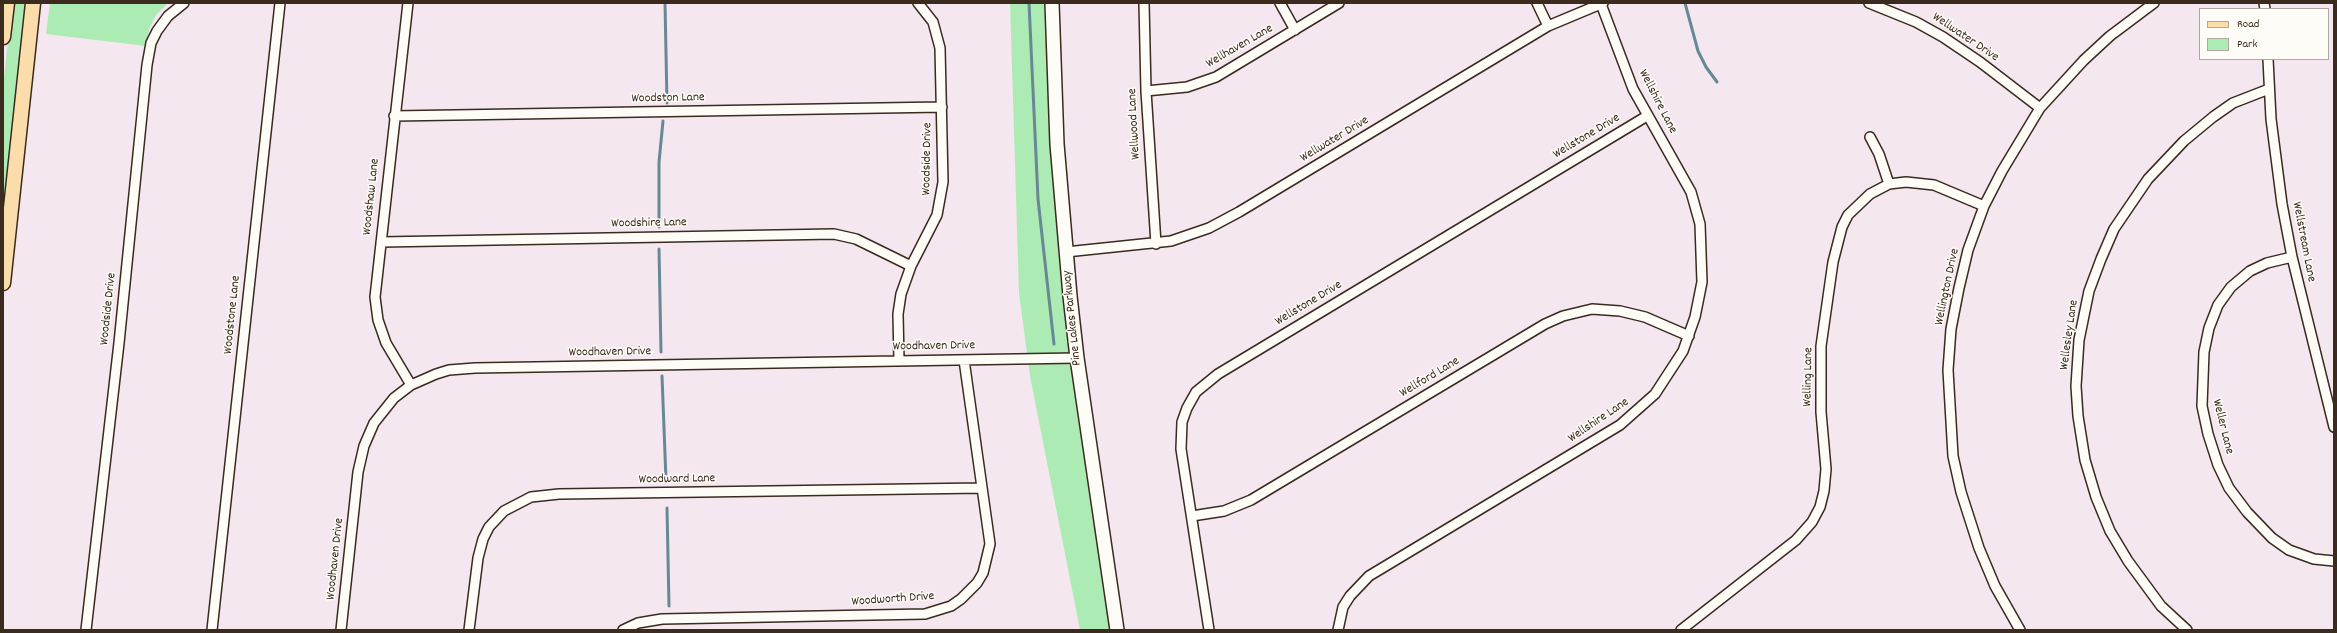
<!DOCTYPE html>
<style>
body{margin:0}
#map{position:relative;width:2337px;height:633px;overflow:hidden;background:#f5e7ef;font-family:Dekko,sans-serif}
canvas{display:block}
.frame{position:absolute;inset:0;border:4px solid #3b2a1e;pointer-events:none}
.legend{position:absolute;left:2199px;top:8px;width:130px;height:52px;box-sizing:border-box;background:#fdfcf7;border:1px solid #afa8a0;margin:0;padding:5px 7px;list-style:none;font-size:12px;color:#3b2a1e}
.legend li{display:flex;align-items:center;gap:8px;height:20px}
.legend b{width:20px;border:1px solid #afa8a0}
</style>
<div id="map">
<canvas width="2337" height="633"></canvas>
<div class="frame"></div>
<ul class="legend">
<li><b style="height:5px;background:#fbddab"></b>Road</li>
<li><b style="height:11px;background:#acecb4"></b>Park</li>
</ul>
</div>
<script>
const context = document.querySelector('canvas').getContext('2d');
context.lineJoin = 'round';
function fill(path, color) { context.fillStyle = color; context.fill(path, 'evenodd'); }
const poly = rows => new Path2D(rows.map(r => 'M' + r).join(''));
function stroke(path, color, width, dash) { context.strokeStyle = color; context.lineWidth = width; context.lineCap = dash ? 'butt' : 'round'; context.setLineDash(dash || []); context.stroke(path); }
function label(font, color, halo, rows, align = 'center') {
  context.font = font + ' Dekko,sans-serif'; context.lineWidth = 3; context.setLineDash([]); context.textBaseline = 'middle'; context.strokeStyle = halo; context.fillStyle = color; for (const [text, x, y, turn = 0] of rows) {
    context.save(); context.translate(x, y); context.rotate((+turn || 0) * Math.PI / 180); context.textAlign = isNaN(turn) ? turn : align; if (halo) context.strokeText(text, 0, 0); context.fillText(text, 0, 0); context.restore();
  }
}
const green = poly([
 [12,3,28,3,9,174,3,198,3,87],
 [50,3,168,3,156,15,149,29,146,46,46,34],
 [1010,3,1045,3,1049,119,1060,273,1067,337,1110,630,1080,630,1030,376,1019,293]
]);
const stream = poly([
 [665,3,667,103],
 [1029,3,1038,199,1054,344],
 [1685,3,1698,51,1706,67,1717,82],
 [659,227,659,162,663,121],
 [659,249,661,352],
 [662,376,666,480],
 [667,508,669,606]
]);
const street = poly([
 [408,3,375,297,378,320,386,343,411,385],
 [1144,3,1146,91,1156,244],
 [1280,3,1295,30],
 [1537,3,1548,26],
 [1869,3,1916,22,1943,37,1980,62,2040,108],
 [2264,3,2265,9],
 [2268,59,2271,119,2282,204,2292,257,2334,427],
 [1146,91,1187,87,1216,77,1339,3],
 [394,116,942,107],
 [1870,137,1879,154,1889,184],
 [381,242,834,234,856,239,911,266],
 [1066,252,1171,241,1209,228,1239,212,1548,26,1603,3],
 [2292,257,2267,263,2250,271,2231,287,2218,305,2209,328,2204,352,2202,406,2208,434,2218,465,2229,488,2247,512,2272,538,2289,550,2314,559,2334,561],
 [899,361,898,314,901,294,911,266,937,215,943,182,940,48,933,22,918,3],
 [1192,516,1224,511,1251,500,1545,324,1563,316,1592,309,1620,311,1645,317,1689,336],
 [86,630,119,343,147,65,151,43,157,31,168,16,184,3],
 [212,630,280,3],
 [341,630,358,472,364,446,374,423,394,398,411,385,436,374,449,370,475,368,1077,358],
 [469,630,478,558,483,539,489,527,504,511,531,497,559,494,982,488],
 [623,630,638,623,662,619,925,614,951,606,961,599,977,583,983,573,990,544,964,360],
 [1209,630,1181,449,1182,422,1187,408,1196,392,1218,374,1647,116],
 [1338,630,1343,607,1350,596,1369,576,1620,425,1655,394,1683,351,1695,317,1702,282,1700,224,1691,192,1633,89,1601,4],
 [1681,630,1796,540,1812,522,1820,507,1824,491,1826,469,1821,412,1821,346,1833,262,1842,227,1848,215,1870,194,1889,184,1906,182,1934,185,1984,206],
 [2020,630,1995,586,1979,548,1961,492,1953,456,1948,370,1951,329,1959,288,1968,250,1984,206,2002,171,2040,108,2084,60,2110,36,2154,3],
 [2187,630,2161,606,2128,561,2110,531,2096,497,2085,460,2078,416,2076,386,2079,340,2089,291,2101,259,2114,229,2148,179,2184,141,2213,117,2233,103,2269,89]
]);
const secondary = poly([
 [1052,3,1057,144,1070,296,1077,358,1117,630]
]);
const primary = poly([
 [3,37,7,3],
 [3,283,33,3]
]);
const streetNames = [
 ["Wellwater Drive",1965,38,34],
 ["Wellhaven Lane",1240,47,-30],
 ["Woodston Lane",668,99,-1],
 ["Wellshire Lane",1657,102,63],
 ["Wellwood Lane",1135,124,-93],
 ["Wellstone Drive",1587,137,-31],
 ["Wellwater Drive",1335,140,-31],
 ["Woodside Drive",928,159,-89],
 ["Woodshaw Lane",372,197,-84],
 ["Woodshire Lane",649,224,-1],
 ["Wellstream Lane",2303,242,79],
 ["Wellington Drive",1948,287,-78],
 ["Wellstone Drive",1309,304,-31],
 ["Woodside Drive",109,309,-84],
 ["Woodstone Lane",233,315,-84],
 ["Pine Lakes Parkway",1073,318,-96],
 ["Wellesley Lane",2070,335,-82],
 ["Woodhaven Drive",934,347,-1],
 ["Woodhaven Drive",610,353,-1],
 ["Welling Lane",1809,377,-89],
 ["Wellford Lane",1430,378,-31],
 ["Wellshire Lane",1599,421,-34],
 ["Weller Lane",2222,427,76],
 ["Woodward Lane",677,480,-1],
 ["Woodhaven Drive",336,559,-84],
 ["Woodworth Drive",893,600,-4]
];
fill(green, '#acecb4');
stroke(stream, '#668994', 3);
stroke(street, '#3b2a1e', 12);
stroke(secondary, '#3b2a1e', 16);
stroke(primary, '#3b2a1e', 17);
stroke(street, '#fdfcf7', 9);
stroke(secondary, '#fdfcf7', 13);
stroke(primary, '#fbddab', 14);
label('13px', '#3b2a1e', '#fdfcf7', streetNames);
</script>
